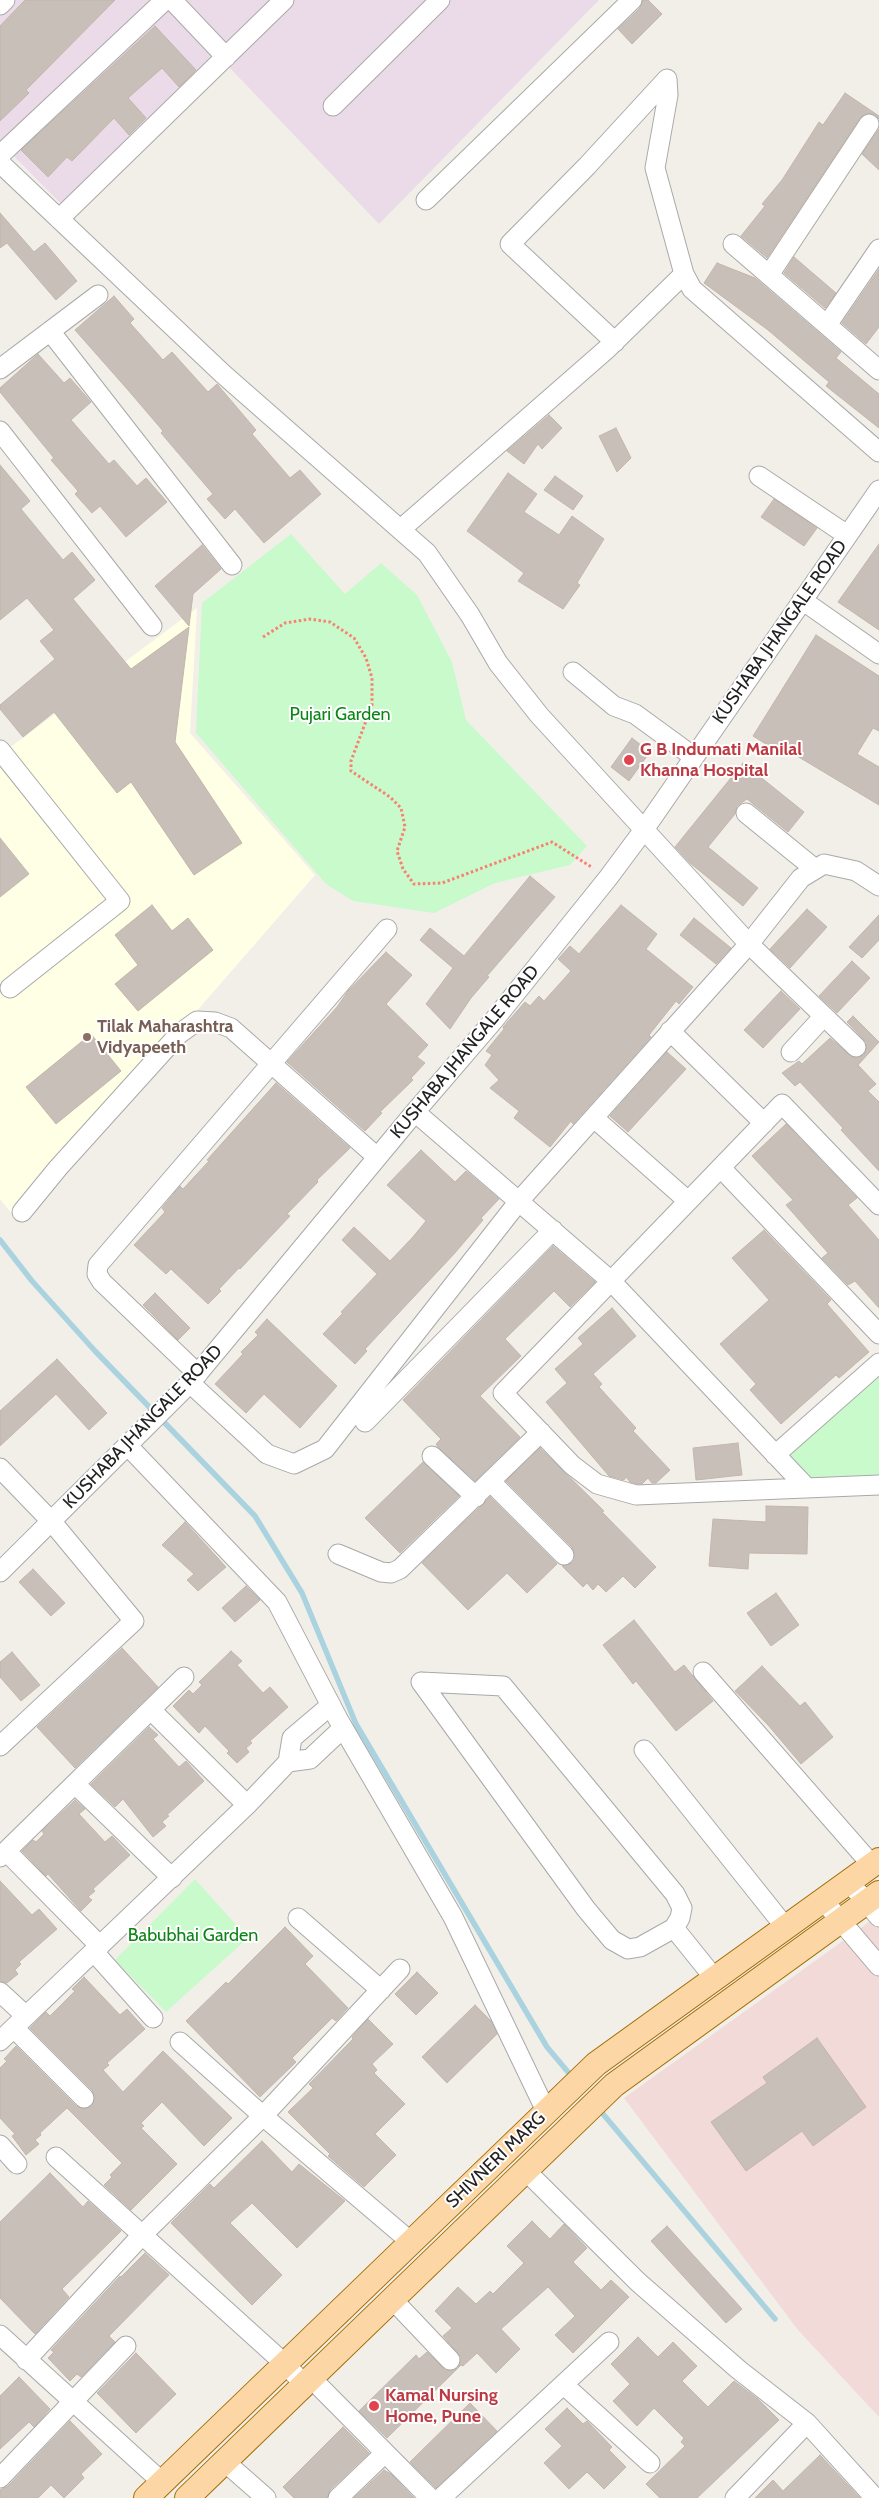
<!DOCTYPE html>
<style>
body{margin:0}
canvas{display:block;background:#f2efe9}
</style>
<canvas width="879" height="2498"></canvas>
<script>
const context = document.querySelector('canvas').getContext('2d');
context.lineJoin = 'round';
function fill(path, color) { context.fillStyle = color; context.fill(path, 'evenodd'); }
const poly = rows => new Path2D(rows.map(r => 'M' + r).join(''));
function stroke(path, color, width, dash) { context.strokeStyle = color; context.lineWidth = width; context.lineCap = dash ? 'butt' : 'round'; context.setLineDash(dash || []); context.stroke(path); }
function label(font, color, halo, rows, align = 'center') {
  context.font = font + ' Cabin,sans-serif'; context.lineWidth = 4; context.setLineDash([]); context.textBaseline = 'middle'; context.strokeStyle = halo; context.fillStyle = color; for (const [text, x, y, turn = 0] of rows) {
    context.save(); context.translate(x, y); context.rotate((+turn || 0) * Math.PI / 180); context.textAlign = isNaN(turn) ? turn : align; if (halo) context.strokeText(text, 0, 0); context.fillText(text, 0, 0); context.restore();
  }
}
const commercial = poly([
 [879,1915,879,2417,798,2330,624,2098]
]);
const industrial = poly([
 [0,0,599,0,379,224,229,67,74,217,0,142]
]);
const education = poly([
 [197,608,190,733,315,875,16,1219,0,1199,0,755]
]);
const park = poly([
 [291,534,345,594,381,563,417,595,452,662,466,720,587,846,570,865,495,883,434,913,353,901,326,884,196,733,202,603],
 [879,1369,879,1478,812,1480,785,1454],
 [195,1879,248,1938,166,2012,115,1960]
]);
const stream = poly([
 [0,1240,32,1281,95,1351,255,1516,302,1593,356,1724,547,2047,573,2078],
 [598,2108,775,2319]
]);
const building = poly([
 [25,0,115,0,26,90,29,93,0,121,0,26,25,0],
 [643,0,648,0,662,14,632,44,618,29,640,8,643,0],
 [155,26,196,70,179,87,162,68,128,98,146,118,129,135,114,118,72,161,67,157,48,177,21,150,155,26],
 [845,93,879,116,879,119,869,113,860,118,767,258,741,236,765,206,762,204,782,180,819,122,823,125,845,93],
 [879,129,879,170,862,154,879,129],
 [0,213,34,252,45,243,77,281,56,300,7,243,0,248,0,213],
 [794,257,836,293,825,308,784,273,794,257],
 [717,263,755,278,841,352,836,358,879,394,879,428,826,386,829,382,768,330,704,283,717,263],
 [879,269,879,327,866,344,842,323,879,269],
 [114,296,134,319,130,323,163,360,172,352,208,392,217,384,256,430,252,434,290,478,300,470,321,494,264,543,235,509,225,519,207,499,213,494,161,433,163,431,128,390,75,330,114,296],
 [38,354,64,383,70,378,91,402,71,420,109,464,114,460,137,486,146,478,167,502,126,537,100,506,92,513,75,494,78,491,51,460,54,458,0,392,0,388,38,354],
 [549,415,562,428,542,449,538,444,524,464,507,451,549,415],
 [616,428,631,458,617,472,599,436,616,428],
 [0,465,30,501,21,509,63,560,72,552,95,580,73,599,131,669,189,627,175,742,242,843,194,875,131,782,117,793,54,712,23,737,0,709,0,705,55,659,40,641,54,630,27,598,0,620,0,465],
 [508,473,537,494,524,512,559,535,572,516,604,539,577,583,580,585,563,609,518,581,524,573,467,531,508,473],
 [555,476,583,496,573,510,544,490,555,476],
 [774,499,817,528,804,546,761,517,774,499],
 [879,544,879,630,838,602,879,544],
 [202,545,221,569,193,594,189,626,155,586,202,545],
 [816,635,879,676,879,731,873,728,857,754,879,767,879,805,787,750,784,755,753,736,816,635],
 [632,738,650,752,629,781,611,767,632,738],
 [743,763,804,812,788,832,747,799,737,806,735,814,708,847,758,888,743,906,690,863,675,847,743,763],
 [0,838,29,874,0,897,0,838],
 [530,876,555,897,487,976,489,977,471,998,450,1029,426,1004,453,968,420,940,430,928,464,956,530,876],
 [152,905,172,931,188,918,213,950,138,1011,115,984,138,965,115,935,152,905],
 [621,905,657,934,646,949,693,987,679,1004,676,1001,649,1035,651,1037,573,1124,571,1121,550,1147,514,1118,519,1111,490,1088,499,1080,485,1065,492,1055,486,1051,504,1029,503,1027,525,1002,530,1006,539,996,544,1001,571,971,558,959,570,946,579,954,621,905],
 [807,909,827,927,790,968,770,949,807,909],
 [879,915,879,940,862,958,849,947,879,915],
 [694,918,731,948,716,964,680,935,694,918],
 [386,952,412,975,386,1004,428,1045,417,1057,425,1063,411,1078,413,1080,380,1112,382,1113,365,1131,287,1062,337,1007,348,991,386,952],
 [852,961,870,978,837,1013,819,996,852,961],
 [781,991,800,1009,763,1048,744,1030,781,991],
 [853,1016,879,1042,858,1065,876,1084,868,1091,879,1102,879,1171,841,1130,843,1128,800,1082,795,1086,782,1073,799,1061,802,1064,830,1038,853,1058,864,1055,867,1043,847,1022,853,1016],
 [91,1034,121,1071,56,1124,26,1087,91,1034],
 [667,1052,686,1069,628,1132,610,1116,667,1052],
 [276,1083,350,1148,317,1180,318,1182,287,1214,290,1216,240,1269,239,1268,219,1289,221,1291,208,1304,171,1269,166,1274,134,1245,165,1212,162,1208,180,1186,183,1189,209,1161,207,1160,276,1083],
 [786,1124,857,1198,848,1205,879,1240,879,1308,855,1281,848,1285,822,1258,828,1253,786,1205,793,1200,752,1156,786,1124],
 [421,1150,455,1182,466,1171,499,1199,481,1218,483,1220,454,1254,365,1349,367,1351,355,1364,323,1334,343,1313,341,1312,377,1274,342,1240,354,1227,390,1261,412,1238,426,1221,387,1185,421,1150],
 [764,1230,831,1300,827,1304,869,1352,839,1378,836,1375,781,1424,750,1390,756,1384,720,1344,769,1300,732,1258,764,1230],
 [553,1246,595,1282,570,1307,554,1291,505,1339,521,1356,480,1396,520,1437,475,1481,438,1447,436,1444,441,1439,403,1400,553,1246],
 [155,1293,190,1328,178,1340,143,1305,155,1293],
 [612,1308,636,1336,593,1374,602,1384,599,1387,636,1428,633,1431,670,1470,656,1483,652,1483,648,1478,642,1484,637,1484,630,1482,626,1477,624,1480,609,1476,546,1402,567,1383,555,1369,583,1344,578,1338,612,1308],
 [267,1319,337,1386,300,1428,264,1394,246,1413,215,1384,243,1354,241,1352,258,1335,255,1332,267,1319],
 [57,1359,107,1413,89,1430,56,1394,0,1446,0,1411,57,1359],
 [738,1443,742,1475,696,1480,693,1448,738,1443],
 [540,1448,604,1511,602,1512,656,1567,635,1588,623,1576,606,1592,598,1584,593,1590,587,1583,583,1587,562,1566,572,1563,575,1558,572,1547,506,1481,540,1448],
 [423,1462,459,1496,400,1553,365,1518,423,1462],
 [490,1497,557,1564,527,1593,507,1573,468,1610,422,1563,490,1497],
 [766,1506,808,1507,807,1554,749,1553,748,1569,709,1566,713,1519,766,1522,766,1506],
 [185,1522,226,1567,198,1591,187,1580,194,1574,162,1545,185,1522],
 [33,1569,65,1603,51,1616,19,1582,33,1569],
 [246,1586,260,1600,235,1622,222,1608,246,1586],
 [776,1593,799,1625,771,1646,747,1613,776,1593],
 [634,1620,675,1672,684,1665,713,1701,676,1731,636,1681,633,1684,603,1645,634,1620],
 [122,1648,158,1687,75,1768,37,1727,122,1648],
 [231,1651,242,1661,237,1665,263,1693,270,1687,288,1707,250,1741,252,1743,246,1748,249,1752,237,1763,227,1753,229,1751,205,1726,199,1733,173,1706,189,1690,193,1694,202,1685,199,1682,231,1651],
 [12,1652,40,1685,21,1701,0,1677,0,1662,12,1652],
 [762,1666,800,1706,805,1702,833,1737,801,1764,768,1725,735,1691,762,1666],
 [149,1727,158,1735,153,1739,179,1767,186,1761,204,1781,167,1815,169,1816,162,1822,166,1826,153,1837,123,1799,115,1807,91,1784,149,1727],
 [75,1800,85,1809,79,1814,105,1842,112,1836,130,1855,93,1889,95,1891,88,1897,92,1900,81,1911,48,1874,46,1876,22,1851,33,1840,36,1842,44,1834,42,1831,75,1800],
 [0,1881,32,1915,39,1909,57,1929,19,1962,21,1964,15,1970,18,1974,7,1983,0,1981,0,1881],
 [285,1927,313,1956,305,1964,348,2008,336,2021,332,2018,292,2058,296,2062,260,2097,186,2021,226,1982,228,1984,285,1927],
 [417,1972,438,1993,416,2015,395,1994,417,1972],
 [84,1977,120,2015,127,2009,145,2029,107,2063,109,2065,103,2070,123,2092,163,2051,232,2118,204,2146,162,2102,141,2123,144,2126,141,2128,177,2164,131,2210,104,2185,112,2177,110,2175,122,2163,67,2108,40,2133,41,2135,35,2140,39,2144,26,2155,12,2136,15,2134,0,2118,0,2068,7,2061,4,2059,16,2046,76,2106,86,2109,92,2106,95,2096,92,2090,30,2028,46,2012,50,2016,75,1991,72,1989,84,1977],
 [475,2005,491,2021,497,2034,447,2083,422,2057,475,2005],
 [368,2019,393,2044,372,2064,377,2070,374,2073,405,2104,375,2134,396,2155,364,2187,328,2156,330,2154,288,2112,313,2088,309,2084,353,2039,352,2037,368,2019],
 [817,2038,866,2107,813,2146,802,2131,746,2171,711,2122,767,2083,763,2077,817,2038],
 [262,2141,292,2172,299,2164,345,2201,297,2248,252,2203,230,2223,282,2275,252,2305,171,2223,210,2184,214,2188,262,2141],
 [50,2173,83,2207,88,2201,121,2231,62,2289,69,2297,35,2334,0,2298,0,2222,50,2173],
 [532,2221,550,2239,564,2224,587,2248,573,2262,601,2290,611,2280,629,2297,573,2353,555,2335,575,2316,548,2287,501,2329,520,2349,496,2373,477,2353,463,2366,461,2365,387,2438,359,2411,416,2355,419,2359,427,2352,446,2371,458,2368,461,2357,443,2336,452,2328,435,2311,458,2287,476,2304,490,2291,493,2294,524,2263,507,2246,532,2221],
 [667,2226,742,2309,726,2323,651,2241,667,2226],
 [145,2253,169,2275,109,2336,115,2342,81,2377,77,2374,70,2381,48,2358,54,2352,51,2350,120,2276,121,2277,145,2253],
 [638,2337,658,2357,673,2342,697,2366,682,2381,708,2407,734,2381,758,2399,779,2420,697,2498,660,2498,646,2484,685,2446,681,2442,684,2438,654,2408,637,2426,613,2401,630,2384,611,2364,638,2337],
 [136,2353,176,2394,136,2433,97,2393,136,2353],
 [19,2377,50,2409,34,2427,29,2422,0,2449,0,2396,19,2377],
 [470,2403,497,2431,436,2488,410,2462,470,2403],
 [567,2408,583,2424,587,2421,612,2447,609,2450,626,2467,604,2489,587,2472,569,2489,544,2463,562,2446,545,2429,567,2408],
 [70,2421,102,2454,81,2474,84,2478,64,2498,51,2485,38,2498,0,2498,0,2490,8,2486,70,2421],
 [343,2427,369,2453,330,2490,327,2498,294,2498,283,2487,343,2427],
 [820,2455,860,2498,755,2498,773,2480,783,2491,820,2455],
 [384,2470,391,2474,414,2498,354,2498,384,2470]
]);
const path = poly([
 [263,637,285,623,310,619,330,622,354,638,366,658,372,678,372,705,351,761,351,771,390,797,401,808,405,827,397,851,403,869,414,884,442,883,552,842,593,868]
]);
const minor = poly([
 [172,0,226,57],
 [0,5,5,0],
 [333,106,440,0],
 [0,155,165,0],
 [0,163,223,374,427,553,470,615,498,663,539,715,749,944,856,1047],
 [426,200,632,0],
 [59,219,284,0],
 [733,244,879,370],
 [769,275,869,124],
 [827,325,879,249],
 [50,331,232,565],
 [615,342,510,244,587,166,667,79,668,95,655,168,684,274],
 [0,369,98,295],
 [0,431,152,626],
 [759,476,847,535],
 [401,529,608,348,684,274,692,289,879,452],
 [802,600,879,654],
 [573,672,614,706,635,714,694,757],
 [0,750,120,901,10,988],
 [746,813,815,869],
 [670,1031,764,1123],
 [791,1052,824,1016],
 [415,1112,611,1281,807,1488],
 [594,1118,688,1201],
 [721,1168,879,1334],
 [879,1205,782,1104,503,1393,572,1465,597,1484,636,1495,879,1485],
 [22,1212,58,1168,179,1034,197,1021,215,1022,231,1028,377,1157],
 [198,1374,102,1282,97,1274,98,1265,387,929],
 [190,1383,267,1454,294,1464,325,1449,519,1201,749,944,801,878,824,864,856,871,879,886],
 [365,1422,553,1230],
 [128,1446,277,1602,338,1719,453,1917,546,2111],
 [775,1455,879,1363],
 [432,1456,476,1497],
 [0,1468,52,1522,134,1621,0,1746],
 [491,1482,564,1555],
 [338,1554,381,1572,391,1573,400,1569,541,1432],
 [0,1572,190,1383,415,1112,494,1020,608,878,643,831,879,490],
 [703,1672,872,1865],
 [421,1682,503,1686,675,1894,682,1908,680,1918,674,1928,640,1947,628,1949,612,1940,586,1909,421,1682],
 [151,1710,247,1805],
 [644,1750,786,1928],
 [288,1762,310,1759,343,1728],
 [75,1784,172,1878],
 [6,1851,100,1946],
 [0,1857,184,1677],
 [849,1882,879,1917],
 [823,1900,879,1966],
 [298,1918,381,1990],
 [674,1928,715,1979],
 [94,1952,153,2018],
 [0,1992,26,2016],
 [14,2028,84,2098],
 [0,2041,247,1805,288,1762,292,1738,331,1705],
 [180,2042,263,2116,411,2242],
 [0,2145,17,2164],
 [56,2157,285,2364,305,2385],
 [526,2171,638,2282,739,2370,807,2423,875,2498],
 [393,2300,450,2360],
 [0,2335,162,2482],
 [26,2360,142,2235,263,2116,400,1969],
 [311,2378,430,2498],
 [564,2385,650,2463],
 [225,2462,266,2498],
 [0,2478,126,2346],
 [338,2498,385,2453],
 [441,2498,609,2342],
 [735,2498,807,2423]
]);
const major = poly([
 [146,2498,596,2064,879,1860],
 [187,2498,614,2085,879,1893]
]);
const markers = [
 [629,760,6,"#e0444e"],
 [87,1037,5,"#8d6e63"],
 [374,2406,6,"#e0444e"]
];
const streetNames = [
 ["KUSHABA JHANGALE ROAD",780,632,-55],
 ["KUSHABA JHANGALE ROAD",465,1052,-50],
 ["KUSHABA JHANGALE ROAD",143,1427,-46],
 ["SHIVNERI MARG",496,2160,-44]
];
const parkNames = [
 ["Pujari Garden",340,715],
 ["Babubhai Garden",193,1936]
];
const healthNames = [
 ["G B Indumati Manilal",640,750],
 ["Khanna Hospital",640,771],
 ["Kamal Nursing",385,2396],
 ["Home, Pune",385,2417]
];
const educationNames = [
 ["Tilak Maharashtra",97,1027],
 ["Vidyapeeth",97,1048]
];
fill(commercial, '#f2dad9');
fill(industrial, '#ebdbe8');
fill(education, '#ffffe5');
fill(park, '#c8facc');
stroke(stream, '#aad3df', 5.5);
fill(building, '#c7bfb8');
stroke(building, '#c4b6ab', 1);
stroke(minor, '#a9a9a9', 21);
stroke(major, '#a06b00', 26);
stroke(path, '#fa8072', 3, [2.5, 2.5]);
stroke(minor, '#fff', 19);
stroke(major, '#fcd6a4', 24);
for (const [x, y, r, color] of markers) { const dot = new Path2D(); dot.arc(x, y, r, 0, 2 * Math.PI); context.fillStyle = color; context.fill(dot); stroke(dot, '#fff', 2); }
label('18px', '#222', '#fff', streetNames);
label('18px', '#0c8416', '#fff', parkNames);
label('bold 18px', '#be3a42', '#fff', healthNames, 'left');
label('bold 18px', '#785e54', '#fff', educationNames, 'left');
</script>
